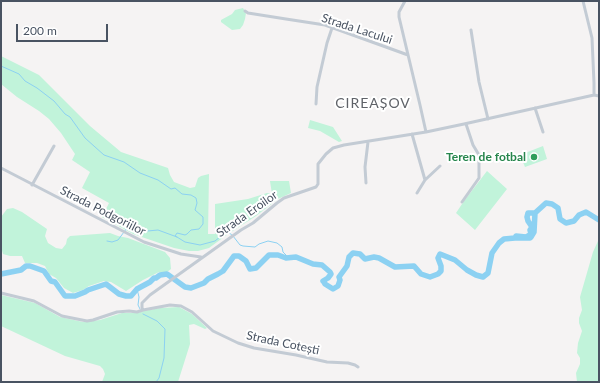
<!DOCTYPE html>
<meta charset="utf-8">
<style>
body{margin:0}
#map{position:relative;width:600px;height:383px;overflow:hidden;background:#f5f3f3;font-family:Lato,sans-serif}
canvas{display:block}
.frame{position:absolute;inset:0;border:2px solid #495362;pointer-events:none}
.scale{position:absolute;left:16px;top:24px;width:92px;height:18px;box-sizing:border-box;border:2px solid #495362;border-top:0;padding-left:5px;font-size:12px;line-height:14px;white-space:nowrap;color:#495362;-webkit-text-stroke:3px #fff;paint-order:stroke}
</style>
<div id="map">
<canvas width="600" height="383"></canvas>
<div class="frame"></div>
<div class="scale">200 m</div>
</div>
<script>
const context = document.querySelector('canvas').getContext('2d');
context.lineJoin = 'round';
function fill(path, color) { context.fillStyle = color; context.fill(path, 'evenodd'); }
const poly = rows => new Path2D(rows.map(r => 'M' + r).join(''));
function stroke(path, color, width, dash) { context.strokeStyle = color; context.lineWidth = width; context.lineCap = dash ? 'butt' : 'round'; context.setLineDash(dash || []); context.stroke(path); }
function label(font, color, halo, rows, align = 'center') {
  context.font = font + ' Lato,sans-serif'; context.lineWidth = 4; context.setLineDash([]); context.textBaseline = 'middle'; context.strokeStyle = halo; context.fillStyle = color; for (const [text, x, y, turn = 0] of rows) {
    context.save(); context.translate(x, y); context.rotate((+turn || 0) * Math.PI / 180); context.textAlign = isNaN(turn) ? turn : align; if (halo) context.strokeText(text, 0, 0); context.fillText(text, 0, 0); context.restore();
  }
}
const green = poly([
 [243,8,246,13,245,19,243,25,240,29,232,30,221,22,221,20,232,14,235,10],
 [1,56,39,75,90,126,121,152,168,168,170,175,174,182,190,188,195,187,198,178,201,176,209,174,208,234,215,234,215,204,248,199,267,193,272,194,270,181,289,181,291,193,278,199,256,216,228,234,209,248,198,251,189,251,174,248,133,234,102,217,109,203,82,188,90,172,72,160,75,154,61,133,49,119,39,111,17,97,1,84],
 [310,120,333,127,342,141,339,142,320,131,308,128],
 [543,146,547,159,525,167,520,155],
 [487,171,507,189,475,230,456,213,464,201],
 [13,208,22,212,47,229,45,236,48,243,56,248,62,249,66,244,67,239,70,236,110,233,118,236,128,238,165,252,170,258,171,269,167,272,159,272,143,280,126,291,111,282,104,281,89,286,83,290,73,293,64,288,56,278,49,274,45,266,37,263,25,263,22,256,10,256,3,254,1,247,1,217,7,209],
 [598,241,599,241,599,382,577,382,576,373,580,364,580,358,577,353,578,343,582,331,579,323,579,318,582,310,580,297,593,252],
 [1,295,35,303,60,317,83,322,100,320,122,313,138,313,143,311,160,308,179,307,192,314,207,328,205,329,194,324,189,325,190,344,178,382,102,382,105,374,103,369,100,366,65,356,1,326]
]);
const stream = poly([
 [1,66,19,74,25,81,37,88,54,101,65,114,70,117,85,138,104,155,124,162,140,173,158,180,171,189,175,188,182,194,191,195,196,198,197,203,195,210,203,217,203,224,199,229,191,230,187,234,185,235,177,233,175,236,177,237],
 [107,241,112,242,118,240,127,228,137,232,158,230,177,237,185,242,200,245,215,241,227,231,233,236,240,245,243,246,255,247,259,244,268,241,277,243,282,247,283,252,288,257],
 [137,289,139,297,138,305,140,309],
 [143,314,157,321,165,329,164,358,159,378,156,382]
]);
const river = poly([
 [535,213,546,203,552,204,558,208,560,219,566,223,574,221,579,215,586,212,599,220],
 [1,274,21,270,26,266,30,266,44,271,51,281,55,282,65,296,75,296,85,292,88,290,106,284,119,294,126,296,131,296,137,289,150,282,154,278,156,278,160,275,167,274,185,287,191,288,204,283,208,279,218,274,223,271,234,256,239,256,246,261,250,269,256,268,269,255,278,255,286,258,296,257,313,264,322,265,330,272,331,274,328,278,323,281,324,282,325,284,333,289,338,286,340,280,339,277,347,266,349,257,353,253,360,254,365,259,374,257,379,258,395,267,414,266,421,274,430,277,438,274,441,271,441,266,438,258,440,254,455,260,467,270,476,275,483,277,488,273,492,253,499,243,504,239,515,238,516,236,526,237,531,234,530,230,532,227,528,221,527,217,528,213,535,213,534,232,531,237,530,238,515,238]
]);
const minor = poly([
 [405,1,399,12,399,17,420,105,426,132],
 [583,1,592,38,594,83,594,95],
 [245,11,248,13,286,19,325,25,408,55],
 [471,30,479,82,488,119],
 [316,104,317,87,327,43,332,28],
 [535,108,543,132],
 [412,134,425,180],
 [1,168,144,242,181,254,201,257],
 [366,183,365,167,368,142],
 [32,185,54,146],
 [417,193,425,180,440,166],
 [462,202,479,178,479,155,473,145,466,124],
 [1,293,34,301,62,316,87,321,93,320,117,312,129,311,137,312,143,310,170,305,181,306,192,312,213,331,238,343,254,348,296,355,327,362,348,363,355,365,358,367],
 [143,310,142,308,142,303,150,295,241,230,253,223,277,203,284,198,316,187,318,184,318,164,326,154,333,148,344,145,426,132,464,124,594,95,599,96]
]);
const markers = [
 [534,157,4,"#2e9e5b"]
];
const streetNames = [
 ["Strada Lacului",357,29,18],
 ["Strada Podgoriilor",103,211,27],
 ["Strada Eroilor",247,214,-35],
 ["Strada Cotești",283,343,12]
];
const leisureNames = [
 ["Teren de fotbal",526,157]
];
const quarterNames = [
 ["CIREAȘOV",373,103]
];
fill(green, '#c1f3da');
stroke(stream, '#8cd1f2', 1);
stroke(river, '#8cd1f2', 5.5);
stroke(minor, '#c3cbd4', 3);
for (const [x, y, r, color] of markers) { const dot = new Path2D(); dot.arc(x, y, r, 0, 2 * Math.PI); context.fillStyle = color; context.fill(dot); stroke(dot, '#fff', 1.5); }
label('12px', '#495362', '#fff', streetNames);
label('bold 12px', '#27864d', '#fff', leisureNames, 'right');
context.letterSpacing = '1px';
label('14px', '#5f6268', '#fff', quarterNames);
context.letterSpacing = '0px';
</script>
